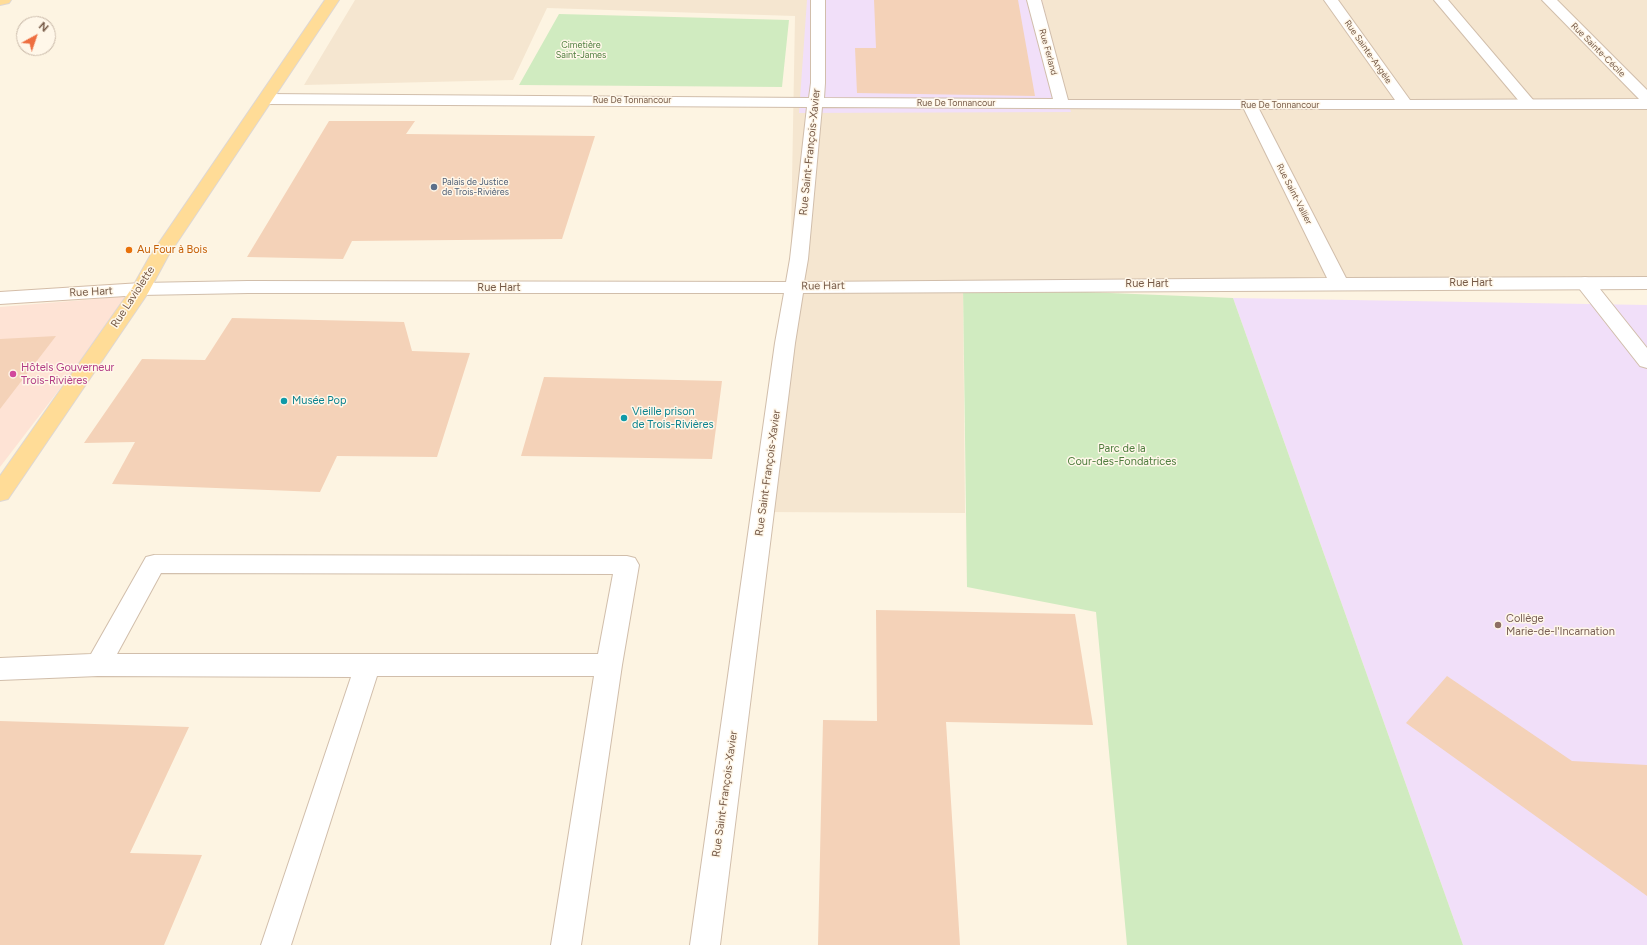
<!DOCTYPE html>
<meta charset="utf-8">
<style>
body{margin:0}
#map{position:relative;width:1647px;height:945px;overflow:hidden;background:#fdf4e2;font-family:Figtree,sans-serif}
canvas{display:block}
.north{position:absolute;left:16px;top:16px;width:40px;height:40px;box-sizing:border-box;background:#fff7e9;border:1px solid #c8b8a8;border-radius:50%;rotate:40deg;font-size:11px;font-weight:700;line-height:16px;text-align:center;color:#765a47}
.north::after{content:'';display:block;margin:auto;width:14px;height:18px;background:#ee6e40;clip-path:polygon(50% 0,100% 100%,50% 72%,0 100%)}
</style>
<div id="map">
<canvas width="1647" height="945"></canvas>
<div class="north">N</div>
</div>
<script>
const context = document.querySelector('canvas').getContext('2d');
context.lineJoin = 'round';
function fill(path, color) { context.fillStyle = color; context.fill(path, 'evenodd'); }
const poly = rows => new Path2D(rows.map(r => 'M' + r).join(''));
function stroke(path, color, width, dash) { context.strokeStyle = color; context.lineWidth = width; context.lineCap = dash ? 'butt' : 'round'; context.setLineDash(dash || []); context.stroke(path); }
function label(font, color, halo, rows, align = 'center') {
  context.font = font + ' Figtree,sans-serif'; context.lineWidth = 3; context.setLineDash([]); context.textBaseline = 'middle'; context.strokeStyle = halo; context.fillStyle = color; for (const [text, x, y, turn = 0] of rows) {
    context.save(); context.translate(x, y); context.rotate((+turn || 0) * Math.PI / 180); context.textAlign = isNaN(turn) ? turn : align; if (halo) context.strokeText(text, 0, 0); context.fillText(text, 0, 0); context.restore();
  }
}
const residential = poly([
 [355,0,1647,0,1647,287,963,287,965,513,762,512,790,292,795,16,547,8,513,80,304,85]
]);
const commercial = poly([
 [131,296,0,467,0,307]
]);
const education = poly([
 [807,0,1042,0,1071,112,799,113],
 [1233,298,1647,305,1647,945,1463,945]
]);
const green = poly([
 [559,14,789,20,782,87,519,85],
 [963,287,1233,298,1463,945,1127,945,1096,612,967,587]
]);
const building = poly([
 [874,0,1018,0,1035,96,857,93,855,48,876,48],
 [329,121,415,121,406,134,595,136,562,239,352,241,343,259,247,257],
 [232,318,404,322,412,351,470,353,437,457,337,456,320,492,112,484,135,442,84,443,142,359,205,360],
 [56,336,0,409,0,339],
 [544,377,722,381,712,459,521,456],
 [876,610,1075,614,1093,725,946,722,960,945,818,945,823,720,877,721],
 [1447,676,1572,761,1647,765,1647,896,1406,723],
 [0,721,189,727,130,853,202,855,164,945,0,945]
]);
const lane = poly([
 [1434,0,1448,0,1534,101,1537,104,1534,107,1529,109,1524,107,1434,0],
 [1585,277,1592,279,1647,348,1647,368,1640,366,1578,287,1576,283,1578,279,1585,277],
 [154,555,627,556,635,558,639,565,622,665,581,945,551,945,594,676,377,676,291,945,261,945,351,677,98,676,0,680,0,658,91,654,146,557,154,555],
 [161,573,613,574,598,654,117,654,161,573]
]);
const street = poly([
 [811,0,825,0,825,83,824,98,1053,99,1027,0,1041,0,1068,100,1395,100,1324,0,1338,0,1410,100,1639,99,1542,0,1557,0,1647,90,1647,109,1259,109,1346,278,1647,277,1647,289,803,293,795,343,720,945,690,945,775,343,784,293,248,293,141,295,134,293,132,289,134,285,141,283,248,281,786,282,790,259,807,107,266,104,261,102,258,99,261,96,266,94,809,98,811,83,811,0],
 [822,107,1244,109,1327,278,804,282,808,259,822,107]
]);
const secondary = poly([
 [141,283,148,285,150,289,148,293,141,295,0,304,0,292,141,283]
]);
const primary = poly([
 [0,0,11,0,9,3,0,5,0,0],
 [325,0,339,0,168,256,148,293,8,499,0,501,0,476,132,288,150,256,325,0]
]);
const markers = [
 [434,187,4,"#5c6f8a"],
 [129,250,4,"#e8710a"],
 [13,374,4,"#d1479c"],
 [284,401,4,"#0f9aa8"],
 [624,418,4,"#0f9aa8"],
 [1498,625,4,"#8d6e63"]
];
const farParknames = [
 ["Cimetière",581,45],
 ["Saint-James",581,55]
];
const farStreetnames = [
 ["Rue Sainte-Cécile",1598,50,45],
 ["Rue Ferland",1048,52,75],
 ["Rue Sainte-Angèle",1368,52,55],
 ["Rue De Tonnancour",632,100],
 ["Rue De Tonnancour",956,103],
 ["Rue De Tonnancour",1280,105],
 ["Rue Saint-Vallier",1294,194,63]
];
const farServicenames = [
 ["Palais de Justice",442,182],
 ["de Trois-Rivières",442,192]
];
const streetNames = [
 ["Rue Saint-François-Xavier",810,152,-84],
 ["Rue Hart",1471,283],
 ["Rue Hart",1147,284],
 ["Rue Hart",823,286,-1],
 ["Rue Hart",499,288],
 ["Rue Hart",91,292,-3],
 ["Rue Laviolette",133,297,-57],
 ["Rue Saint-François-Xavier",768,473,-82],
 ["Rue Saint-François-Xavier",725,794,-82]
];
const foodNames = [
 ["Au Four à Bois",137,250]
];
const hotelNames = [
 ["Hôtels Gouverneur",21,368],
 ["Trois-Rivières",21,381]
];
const cultureNames = [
 ["Musée Pop",292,401],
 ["Vieille prison",632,412],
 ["de Trois-Rivières",632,425]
];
const parkNames = [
 ["Parc de la",1122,449],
 ["Cour-des-Fondatrices",1122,462]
];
const educationNames = [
 ["Collège",1506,619],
 ["Marie-de-l'Incarnation",1506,632]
];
fill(residential, '#f5e6d0');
fill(commercial, '#fee3d5');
fill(education, '#f1dff9');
fill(green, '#d0ebc0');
fill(building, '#f4d2b8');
stroke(lane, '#d1beab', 2);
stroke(street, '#d1beab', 2);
stroke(secondary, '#d4bda8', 2);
stroke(primary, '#ded7d3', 2);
fill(lane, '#fff');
fill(street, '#fff');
fill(secondary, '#fff');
fill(primary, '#ffdc97');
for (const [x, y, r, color] of markers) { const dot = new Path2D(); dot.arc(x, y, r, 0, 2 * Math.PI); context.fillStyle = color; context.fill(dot); stroke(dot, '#fff7e9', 1.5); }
label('9px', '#4e7d3e', '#fff7e9', farParknames);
label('9px', '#765a47', '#fff7e9', farStreetnames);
label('9px', '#4e5e75', '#fff7e9', farServicenames, 'left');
label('11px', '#765a47', '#fff7e9', streetNames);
label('11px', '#c56008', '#fff7e9', foodNames, 'left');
label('11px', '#b23c85', '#fff7e9', hotelNames, 'left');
label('11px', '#0d838f', '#fff7e9', cultureNames, 'left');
label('11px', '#4e7d3e', '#fff7e9', parkNames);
label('11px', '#785e54', '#fff7e9', educationNames, 'left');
</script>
